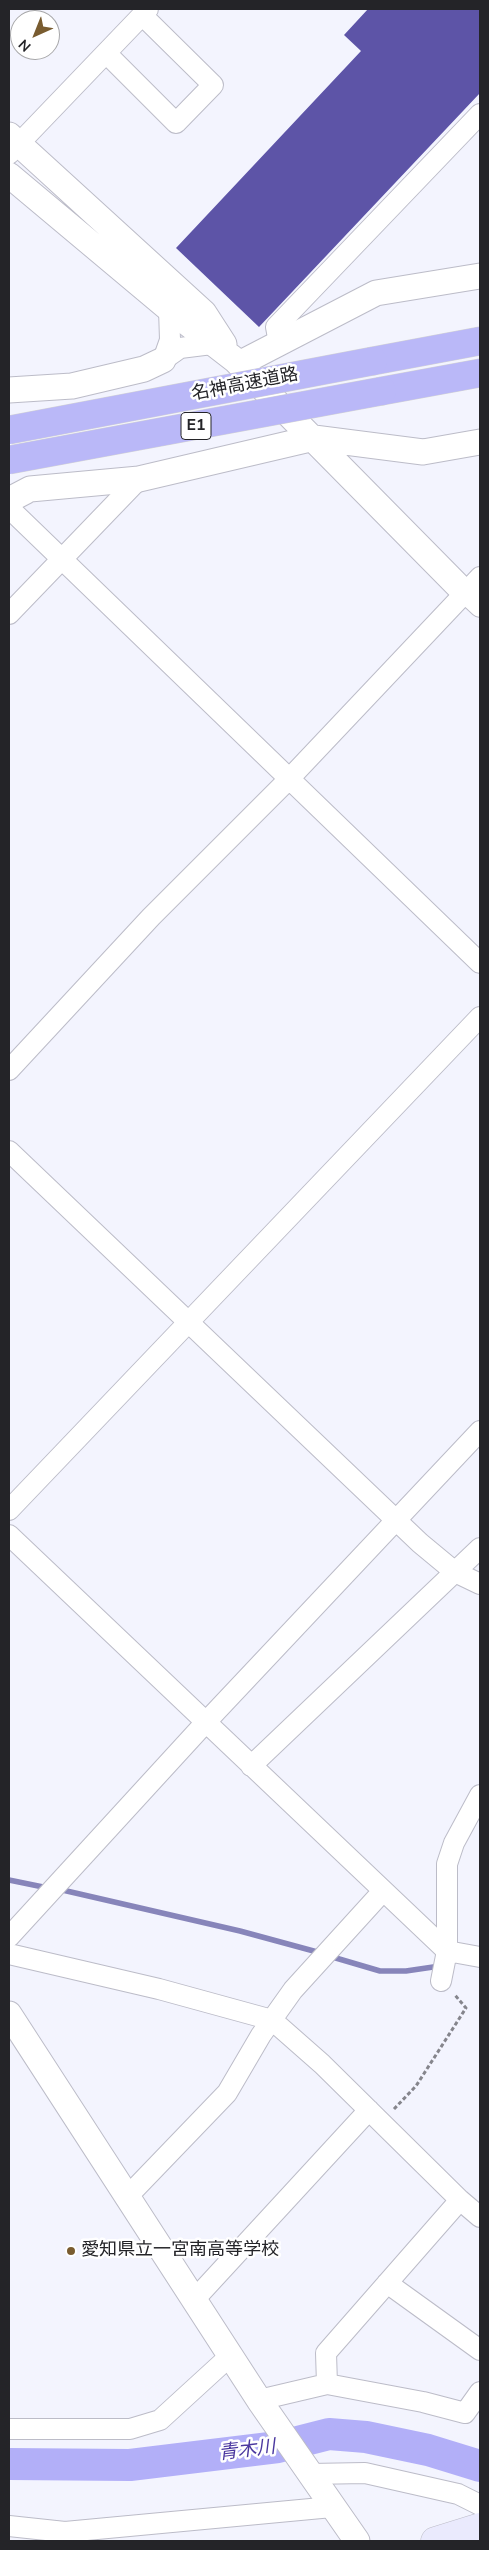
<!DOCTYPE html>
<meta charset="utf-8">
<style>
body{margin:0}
#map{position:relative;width:489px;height:2550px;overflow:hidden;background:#f3f4fe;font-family:"Nunito Sans",sans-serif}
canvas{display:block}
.frame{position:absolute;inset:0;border:10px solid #242428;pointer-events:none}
.north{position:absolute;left:10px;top:10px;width:50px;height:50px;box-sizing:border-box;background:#fff;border:1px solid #a7a7a9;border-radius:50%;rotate:224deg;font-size:14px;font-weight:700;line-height:20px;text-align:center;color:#242428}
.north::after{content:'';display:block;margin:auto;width:18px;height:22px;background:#795c30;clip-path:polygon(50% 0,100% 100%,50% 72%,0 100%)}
</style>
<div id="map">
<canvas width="489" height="2550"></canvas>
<div class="frame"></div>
<div class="north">N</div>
</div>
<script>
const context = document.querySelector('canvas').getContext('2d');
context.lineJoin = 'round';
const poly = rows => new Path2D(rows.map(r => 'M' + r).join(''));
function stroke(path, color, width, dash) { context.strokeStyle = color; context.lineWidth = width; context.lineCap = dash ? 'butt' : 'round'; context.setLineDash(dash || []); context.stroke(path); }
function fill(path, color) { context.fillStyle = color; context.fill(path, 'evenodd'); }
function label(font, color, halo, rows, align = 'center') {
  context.font = font + ' "Nunito Sans","Noto Sans JP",sans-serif'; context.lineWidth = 5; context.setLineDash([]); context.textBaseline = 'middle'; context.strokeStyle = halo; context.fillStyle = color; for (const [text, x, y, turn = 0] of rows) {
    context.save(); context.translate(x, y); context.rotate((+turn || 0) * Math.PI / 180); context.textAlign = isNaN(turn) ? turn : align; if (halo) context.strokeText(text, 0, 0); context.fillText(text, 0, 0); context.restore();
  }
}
const stream = poly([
 [9,1880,48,1888],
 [58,1889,240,1931,321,1953],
 [329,1956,380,1971,406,1971,440,1966]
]);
const river = poly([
 [9,2464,130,2465,278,2447,329,2434,366,2437,428,2450,480,2466]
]);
const building = poly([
 [368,9,480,9,480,93,259,327,176,248,361,51,344,35]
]);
const path = poly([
 [394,2109,416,2086,466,2008,454,1994]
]);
const minor = poly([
 [106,53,176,123,213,85,142,15],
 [9,154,148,9],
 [279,343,276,327,480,114],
 [163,360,170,340,169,309],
 [163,360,180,348,212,344],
 [9,508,480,963],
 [465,593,480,607],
 [9,614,139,479],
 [9,1070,151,917,289,779,480,577],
 [9,1151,420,1543,455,1572,480,1584],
 [9,1510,480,1017],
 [9,1535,447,1951,480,1957],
 [251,1766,480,1548],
 [9,1937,206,1722,480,1431],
 [9,1954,159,1989,272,2020,322,2064,460,2200,480,2217],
 [441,1981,447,1951,447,1864,454,1843,480,1795],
 [126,2198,227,2093,261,2035,293,1990,383,1891],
 [460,2200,326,2353,327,2384,423,2402,465,2413,480,2392],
 [387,2283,480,2350],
 [194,2300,369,2110],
 [259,2400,327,2384],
 [9,2429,130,2429,160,2420,230,2356],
 [310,2474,365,2473,458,2494,480,2505],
 [9,2526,65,2532,332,2507]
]);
const tertiary = poly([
 [9,135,204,313,224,344],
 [9,175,169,309,235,360,465,593],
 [239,364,376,293,480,276],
 [9,390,72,386,144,369,163,360],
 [9,500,30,489,139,479,314,438,423,452,480,442],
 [9,2014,259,2400,357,2541]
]);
const secondary = poly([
 [435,2541,480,2527]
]);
const motorway = poly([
 [373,361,480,341],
 [382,391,480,373]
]);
const motorwayBridge = poly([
 [9,430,373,361],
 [9,460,382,391]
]);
const markers = [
 [71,2251,5,"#795c30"]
];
const shields = [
 [196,426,30]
];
const shieldNames = [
 ["E1",196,426]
];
const streetNames = [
 ["名神高速道路",245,385,-11]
];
const poiNames = [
 ["愛知県立一宮南高等学校",81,2251]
];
const waterNames = [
 ["青木川",247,2451,-7]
];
stroke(stream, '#8785ba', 5.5);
stroke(river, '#b2aff8', 32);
fill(building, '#5d54a7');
stroke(minor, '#bcbcc8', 22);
stroke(tertiary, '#bcbcc8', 27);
stroke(secondary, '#bcbcc8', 29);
stroke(motorway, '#d3d3d4', 29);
stroke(path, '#85858c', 3, [4, 2.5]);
stroke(minor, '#fff', 20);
stroke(tertiary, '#fff', 25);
stroke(secondary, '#eaeafd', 28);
stroke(motorway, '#bab8f8', 28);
stroke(motorwayBridge, '#d3d3d4', 29, []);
stroke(motorwayBridge, '#bab8f8', 28);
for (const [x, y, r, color] of markers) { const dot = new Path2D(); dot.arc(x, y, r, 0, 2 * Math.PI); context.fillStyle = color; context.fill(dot); stroke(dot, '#fff', 2); }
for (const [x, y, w] of shields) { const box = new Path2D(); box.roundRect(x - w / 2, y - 13.5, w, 27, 4); context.fillStyle = '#fff'; context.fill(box); stroke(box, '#242428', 1); }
label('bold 16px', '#242428', null, shieldNames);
label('18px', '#242428', '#fff', streetNames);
label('18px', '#242428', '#fff', poiNames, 'left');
label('italic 19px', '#4a379f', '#fff', waterNames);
</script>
